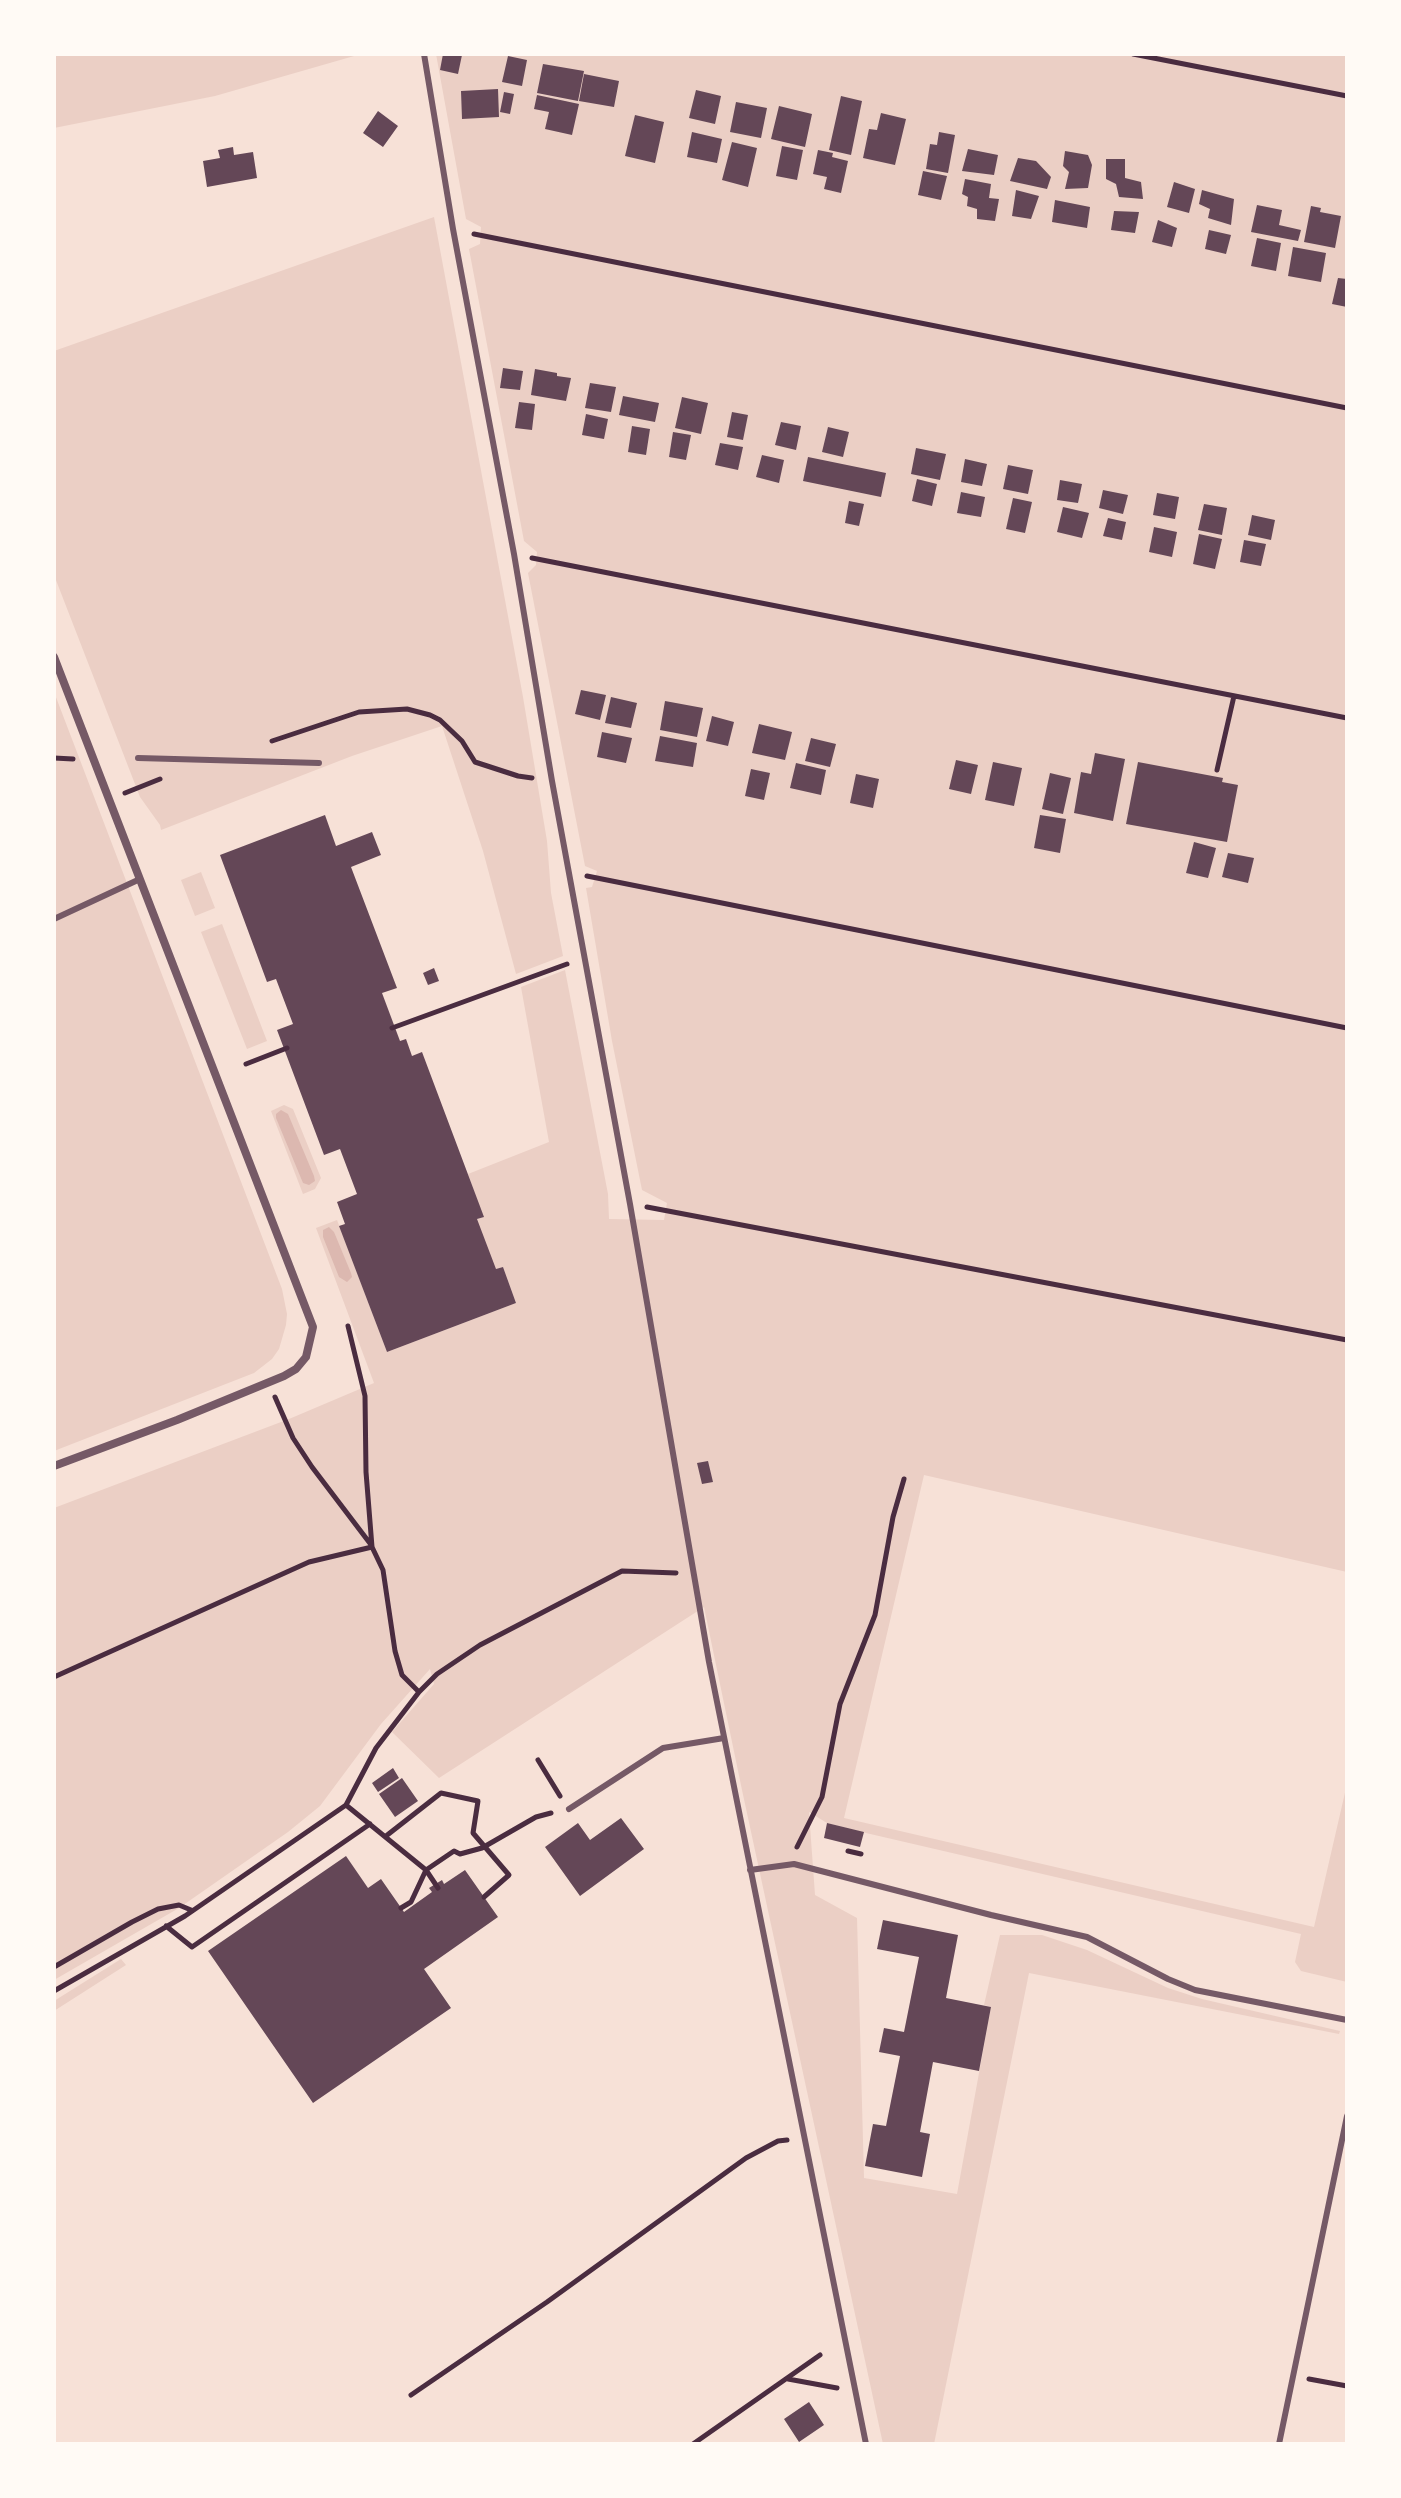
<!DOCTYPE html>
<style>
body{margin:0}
#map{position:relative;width:1401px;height:2498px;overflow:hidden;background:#f7e1d7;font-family:"Varela Round",sans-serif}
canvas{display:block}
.frame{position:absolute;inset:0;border:56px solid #fffaf5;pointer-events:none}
</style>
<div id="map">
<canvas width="1401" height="2498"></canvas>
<div class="frame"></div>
</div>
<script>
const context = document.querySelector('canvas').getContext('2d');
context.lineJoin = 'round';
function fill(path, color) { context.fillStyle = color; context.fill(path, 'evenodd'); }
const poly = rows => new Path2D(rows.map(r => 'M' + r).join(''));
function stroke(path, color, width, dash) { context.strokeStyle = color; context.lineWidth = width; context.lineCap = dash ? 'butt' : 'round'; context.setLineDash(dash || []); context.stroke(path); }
const green = poly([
 [54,54,361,54,215,96,54,128],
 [436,54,1347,54,1347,1572,924,1475,844,1818,1314,1927,1347,1784,1347,1982,1301,1971,1295,1962,1301,1934,866,1833,827,1823,809,1812,815,1895,857,1918,864,2178,957,2194,991,2007,984,2005,1000,1935,1042,1935,1087,1950,1168,1988,1202,1999,1340,2031,1339,2034,1029,1973,934,2444,883,2444,742,1790,704,1607,439,1778,392,1732,434,1684,430,1669,381,1724,320,1806,288,1832,179,1908,54,1980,54,1508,289,1419,374,1383,316,1228,337,1220,387,1352,516,1303,503,1267,493,1270,474,1220,483,1217,468,1174,549,1142,521,987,565,970,608,1194,609,1219,664,1220,667,1203,642,1190,612,1041,586,888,592,887,597,871,585,866,528,573,536,565,537,552,524,541,469,249,480,244,481,227,466,219],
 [434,217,523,697,547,841,551,893,563,956,516,974,483,851,442,726,352,756,161,830,160,825,140,797,54,575,54,351],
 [54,692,282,1289,287,1314,286,1325,279,1349,272,1359,254,1373,54,1451],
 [201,872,215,908,195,916,181,880],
 [222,924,267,1041,247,1049,201,932],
 [284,1105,293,1109,321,1178,315,1189,303,1194,271,1111],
 [121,1959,126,1965,54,2011,54,2001]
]);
const water = poly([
 [281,1110,288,1114,314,1176,315,1181,309,1185,303,1183,276,1118,276,1114],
 [329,1227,334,1232,351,1273,352,1277,347,1282,339,1277,323,1237,323,1230]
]);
const building = poly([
 [443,54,462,55,458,74,440,70],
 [508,56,527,60,522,86,502,82],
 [543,64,584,71,578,101,537,93],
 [584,74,619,81,614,107,579,101],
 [498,89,499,117,462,119,461,91],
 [696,90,721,96,715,124,689,118],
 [504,92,514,94,510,114,500,112],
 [537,95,579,104,572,135,545,129,549,112,534,109],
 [841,96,862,101,851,155,829,150],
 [736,102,767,108,761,138,730,132],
 [779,106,812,114,805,147,771,139],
 [378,111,398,126,383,147,363,133],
 [881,113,906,119,895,165,863,158,869,129,877,130],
 [635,115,664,122,655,163,625,156],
 [692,132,722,139,717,163,687,157],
 [939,132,955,135,948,173,926,169,930,144,937,145],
 [732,142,757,148,748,187,722,180],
 [782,146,803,150,797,180,776,176],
 [233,147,234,155,253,152,257,178,207,187,203,161,220,158,218,150],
 [968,149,998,155,994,175,962,171],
 [818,150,833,153,832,157,848,161,841,193,824,189,827,177,813,174],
 [1065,151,1088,155,1092,165,1088,188,1065,189,1069,172,1063,166],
 [1018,158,1036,161,1051,177,1047,189,1010,181],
 [1106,159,1125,159,1125,178,1141,182,1143,199,1119,197,1116,184,1106,179],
 [923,171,947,176,941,200,918,195],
 [965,179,991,184,989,198,999,199,995,221,977,219,977,209,967,206,968,197,962,194],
 [1174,182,1195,189,1189,213,1167,207],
 [1016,190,1039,196,1031,219,1012,216],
 [1202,190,1234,199,1231,225,1208,218,1210,209,1199,204],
 [1055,200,1090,207,1087,228,1052,222],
 [1257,205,1282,210,1279,225,1301,230,1298,241,1251,232],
 [1311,206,1321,208,1320,212,1341,216,1335,248,1304,242],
 [1114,211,1139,212,1135,233,1111,230],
 [1158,220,1177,228,1172,247,1152,242],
 [1209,230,1231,235,1226,254,1205,249],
 [1257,238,1281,243,1276,271,1251,266],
 [1293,247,1326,253,1321,282,1288,276],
 [1338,278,1347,279,1347,307,1332,304],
 [503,368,523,371,520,390,500,388],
 [535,369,557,373,557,376,571,378,566,401,531,395],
 [590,383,616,387,611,412,585,408],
 [623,396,659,403,655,422,619,415],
 [682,397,708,403,701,434,675,428],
 [519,402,535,404,532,430,515,428],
 [732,412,748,415,743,440,727,437],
 [586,414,608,419,604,439,582,435],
 [781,422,801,426,796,450,775,445],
 [632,426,650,429,646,455,628,452],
 [828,427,849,432,843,457,822,452],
 [673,432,691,435,686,460,669,457],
 [720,443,743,447,738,470,715,465],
 [916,448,946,454,940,480,911,474],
 [762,455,784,460,779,483,756,477],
 [808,457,886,473,881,497,803,481],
 [965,459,987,464,982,486,961,482],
 [1008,465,1033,470,1028,494,1003,489],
 [917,479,937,484,932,506,912,501],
 [1060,480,1082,484,1078,503,1057,500],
 [1103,490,1128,495,1123,514,1099,508],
 [961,492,985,497,981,517,957,513],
 [1157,493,1179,497,1175,519,1153,515],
 [1013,498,1032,502,1025,533,1006,529],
 [849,501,864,504,859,526,845,523],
 [1204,504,1227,508,1222,535,1198,530],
 [1063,507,1089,513,1082,538,1057,532],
 [1252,515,1275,520,1271,540,1248,535],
 [1108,518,1126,522,1122,540,1103,536],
 [1154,527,1177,532,1172,557,1149,552],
 [1199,534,1222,539,1215,569,1193,564],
 [1244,540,1266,544,1261,566,1240,562],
 [581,690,606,695,600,720,575,714],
 [611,697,637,703,631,728,605,723],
 [665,701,703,708,697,737,660,730],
 [712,716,734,722,728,746,706,741],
 [759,724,792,732,785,760,752,753],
 [602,732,632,738,626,763,597,757],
 [660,736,697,743,693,767,655,761],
 [811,738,836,744,830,767,805,761],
 [1095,753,1125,759,1113,821,1074,813,1081,772,1091,774],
 [956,760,978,765,971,794,949,789],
 [993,762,1022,768,1014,806,985,800],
 [1138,762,1223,778,1222,782,1238,785,1227,842,1126,824],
 [796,763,826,770,821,795,790,788],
 [751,769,770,773,764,800,745,796],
 [1050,773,1071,778,1063,814,1042,809],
 [856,774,879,779,873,808,850,803],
 [325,815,336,846,372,832,381,855,351,867,397,988,382,993,400,1041,406,1039,412,1056,422,1052,484,1217,477,1219,496,1269,503,1267,516,1303,387,1352,339,1226,345,1224,337,1202,357,1194,340,1149,324,1155,277,1030,293,1024,276,979,267,982,220,855],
 [1040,815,1066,819,1060,853,1034,848],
 [1194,842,1216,848,1208,878,1186,873],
 [1228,853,1254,858,1248,883,1222,877],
 [434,968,439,981,428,985,423,973],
 [708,1461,713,1482,702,1484,697,1463],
 [393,1768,399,1778,378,1792,372,1783],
 [402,1778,418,1801,395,1817,379,1794],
 [621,1818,644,1849,580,1896,545,1847,578,1823,590,1840],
 [827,1823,864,1832,860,1847,824,1838],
 [346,1856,368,1888,381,1879,404,1912,432,1892,429,1888,442,1880,444,1884,465,1870,498,1917,424,1969,451,2008,313,2103,208,1951],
 [883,1920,958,1935,946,1998,991,2007,979,2071,933,2062,920,2132,930,2134,922,2177,865,2166,873,2124,886,2126,900,2056,879,2052,884,2028,904,2032,919,1957,877,1949],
 [809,2402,824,2425,799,2442,784,2419]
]);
const path = poly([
 [1133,54,1347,96],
 [474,234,1347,408],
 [532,558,1347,718],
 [272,741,359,712,407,709,430,715,440,720,462,741,475,762,518,776,532,778],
 [54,758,73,759],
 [1217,770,1234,696],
 [125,793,160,779],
 [587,876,1347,1028],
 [392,1028,567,964],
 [246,1064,287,1048],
 [647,1207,1347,1340],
 [348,1326,365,1396,366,1472,372,1547],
 [275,1397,293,1438,312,1467,372,1546],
 [54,1677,309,1562,372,1547,383,1570,395,1651,402,1675,419,1692],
 [538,1760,560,1796],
 [346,1805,376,1748,419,1692,437,1674,480,1645,622,1571,676,1573],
 [386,1836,441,1793,478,1801,473,1833,509,1875,484,1897],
 [797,1847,822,1797,840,1704,875,1615,893,1517,904,1479],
 [848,1851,861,1854],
 [438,1888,426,1870,454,1851,460,1854,482,1848,536,1817,551,1813],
 [166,1926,192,1947,370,1824],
 [54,1967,132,1922,158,1909,179,1905,191,1910],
 [54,1991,185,1916,346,1805,426,1870,411,1902,401,1908],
 [788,2379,837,2388],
 [1309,2379,1347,2386],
 [411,2395,547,2302,746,2158,778,2141,787,2140],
 [693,2444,820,2355]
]);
const service = poly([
 [424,54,453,229,514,554,552,781,630,1204,709,1662,866,2444],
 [138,758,319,763],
 [54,919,140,879],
 [569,1809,663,1748,724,1738],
 [750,1870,794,1864,991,1915,1087,1937,1168,1979,1195,1990,1347,2020],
 [1279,2444,1347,2116]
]);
const minor = poly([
 [54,657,313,1327,306,1357,296,1369,284,1376,177,1420,54,1466]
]);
fill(green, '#ebcfc5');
fill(water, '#dcb8b0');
fill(building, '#644757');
stroke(path, '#4a2c40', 5);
stroke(service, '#755966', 6);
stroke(minor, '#755966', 8);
</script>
